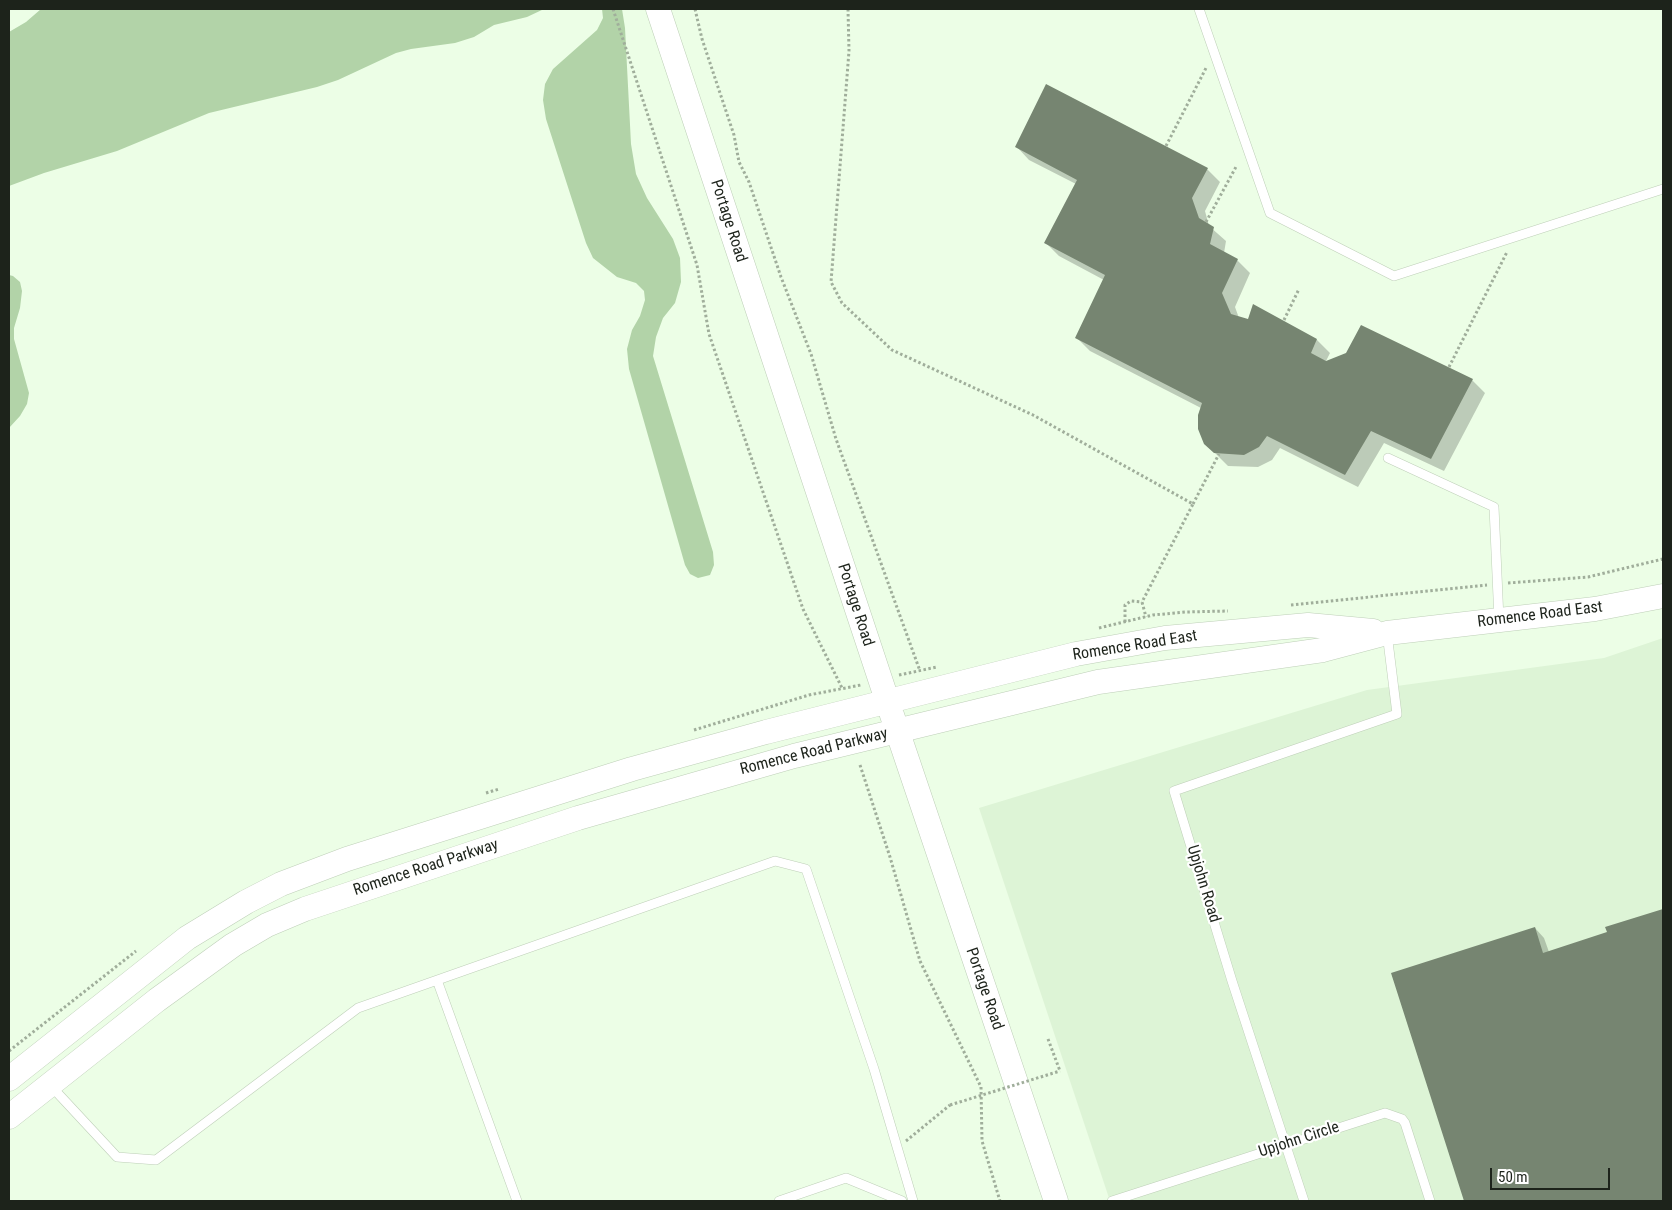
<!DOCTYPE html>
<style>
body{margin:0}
#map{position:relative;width:1672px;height:1210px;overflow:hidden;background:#ecfee6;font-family:"Roboto Condensed",sans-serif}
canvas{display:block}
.frame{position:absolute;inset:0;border:10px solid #1d231b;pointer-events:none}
.scale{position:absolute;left:1490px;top:1168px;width:120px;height:22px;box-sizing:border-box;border:2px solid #1d231b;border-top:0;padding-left:6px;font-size:15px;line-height:18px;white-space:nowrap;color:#1d231b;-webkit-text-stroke:4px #fff;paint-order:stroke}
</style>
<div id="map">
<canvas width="1672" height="1210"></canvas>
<div class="frame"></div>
<div class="scale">50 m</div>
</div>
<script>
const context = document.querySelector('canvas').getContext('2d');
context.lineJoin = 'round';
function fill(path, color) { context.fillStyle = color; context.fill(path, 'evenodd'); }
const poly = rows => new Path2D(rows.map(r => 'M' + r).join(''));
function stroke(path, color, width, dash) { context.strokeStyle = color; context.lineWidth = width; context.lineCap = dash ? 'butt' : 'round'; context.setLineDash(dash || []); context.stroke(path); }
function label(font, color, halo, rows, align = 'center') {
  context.font = font + ' "Roboto Condensed",sans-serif'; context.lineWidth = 4.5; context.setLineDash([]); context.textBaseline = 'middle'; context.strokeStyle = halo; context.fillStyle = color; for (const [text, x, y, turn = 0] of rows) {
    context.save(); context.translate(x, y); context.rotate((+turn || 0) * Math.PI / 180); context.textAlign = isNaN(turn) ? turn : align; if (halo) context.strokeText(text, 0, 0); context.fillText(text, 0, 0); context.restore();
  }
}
const built = poly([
 [1663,638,1663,1201,1110,1201,979,808,1367,690,1604,658]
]);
const forest = poly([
 [41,9,544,9,527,17,494,25,474,37,455,43,411,49,396,53,338,80,317,87,209,113,117,151,44,173,9,186,9,32,26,22],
 [602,9,622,9,625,28,631,144,636,174,647,198,673,239,680,258,681,282,675,303,663,318,656,337,653,356,713,552,714,565,710,575,698,578,690,574,685,565,629,369,627,349,632,330,640,316,645,300,644,291,636,283,617,277,593,258,586,243,546,119,543,100,545,84,553,69,597,30,603,18],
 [9,275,13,276,20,282,22,291,20,308,14,328,14,339,29,393,27,404,20,416,9,428]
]);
const shadow = poly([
 [1017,147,1207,169,1220,182,1205,211,1209,226,1226,241,1224,253,1237,260,1250,273,1235,307,1239,318,1317,340,1330,353,1325,363,1347,354,1361,326,1472,380,1485,393,1444,471,1384,443,1358,487,1280,448,1272,460,1258,467,1228,466,1205,443,1201,408,1090,351,1077,338,1104,280,1059,256,1046,243,1076,184,1029,160],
 [1663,910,1663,1201,1465,1201,1392,974,1535,928,1544,938,1549,952,1609,933,1607,928]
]);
const building = poly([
 [1046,84,1208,168,1192,198,1199,218,1214,227,1210,244,1238,259,1222,293,1231,314,1248,319,1253,304,1317,339,1311,353,1326,361,1346,353,1361,325,1473,379,1431,459,1371,431,1345,475,1267,436,1259,447,1244,455,1214,453,1204,444,1198,429,1198,415,1202,403,1075,338,1105,275,1044,243,1077,180,1015,147],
 [1663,909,1663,1201,1464,1201,1391,973,1535,927,1543,953,1607,932,1605,927]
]);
const path = poly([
 [613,9,697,265,709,334,803,609,842,688],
 [695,9,702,39,734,135,739,162,749,182,781,277,811,354,836,439,920,671],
 [848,9,849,51,831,282,842,303,892,350,1033,415,1193,504,1142,602,1146,617],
 [1166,146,1206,68],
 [1206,222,1237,165],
 [1284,320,1299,289],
 [1449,367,1507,252],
 [1193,504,1219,454],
 [1508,583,1588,577,1663,559],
 [1291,605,1487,585],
 [1125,622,1125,605,1131,601,1142,602],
 [1099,628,1153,615,1186,612,1228,611],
 [899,675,937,667],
 [694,730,809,695,861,685],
 [860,765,890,857,920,961,981,1087,982,1141,1000,1201],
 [486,793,499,789],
 [1048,1039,1060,1071],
 [9,1051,136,951],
 [906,1141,950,1105]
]);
const lane = poly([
 [1199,9,1270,213,1394,276,1663,189],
 [1388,458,1494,507,1499,620],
 [437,980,517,1201],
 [51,1086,117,1157,156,1160,358,1008,775,861,806,869,874,1069,913,1201],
 [779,1201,846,1178,902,1201],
 [1112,1201,1385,1113,1402,1119,1405,1123,1430,1201],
 [1304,1201,1232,981,1174,791,1397,714,1387,633]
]);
const secondary = poly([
 [658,9,893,718,1056,1201],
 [9,1079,187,938,246,902,281,884,347,859,632,769,766,732,1076,654,1165,638,1308,625,1373,631],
 [9,1117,157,1000,233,945,267,925,305,909,578,818,794,756,1098,682,1323,650,1387,633,1595,609,1663,596]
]);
const pathBridge = poly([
 [950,1105,1060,1071]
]);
const streetNames = [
 ["Portage Road",728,221,72],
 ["Portage Road",855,605,72],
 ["Romence Road East",1540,615,-7],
 ["Romence Road East",1135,646,-9],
 ["Romence Road Parkway",814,752,-14],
 ["Romence Road Parkway",426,868,-18],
 ["Upjohn Road",1203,884,73],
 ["Portage Road",984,989,71],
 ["Upjohn Circle",1299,1140,-18]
];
fill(built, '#ddf4d6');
fill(forest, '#b2d3a8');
fill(shadow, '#0003');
fill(building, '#768571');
stroke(lane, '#becfb8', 10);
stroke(secondary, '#becfb8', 25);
stroke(path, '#a0ae9b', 3, [2.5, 2.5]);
stroke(lane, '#fff', 9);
stroke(secondary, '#fff', 24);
stroke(pathBridge, '#a0ae9b', 3, [2.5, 2.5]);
label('16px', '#1d231b', '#fff', streetNames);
</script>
